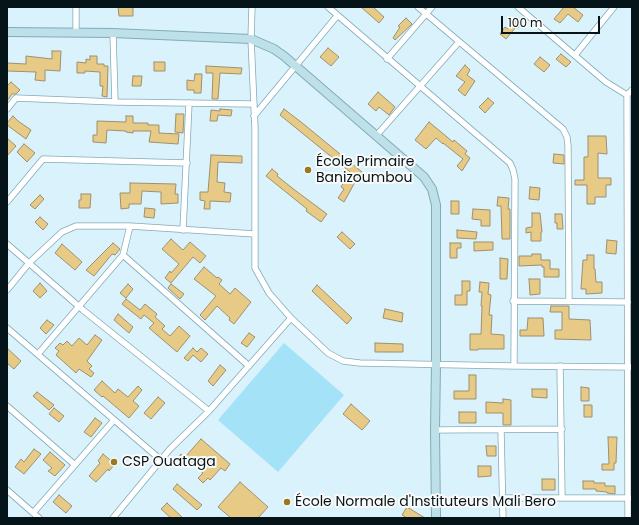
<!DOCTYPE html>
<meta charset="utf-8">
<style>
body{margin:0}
#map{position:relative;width:639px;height:525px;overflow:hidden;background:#d9f2fb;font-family:Poppins,sans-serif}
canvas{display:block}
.frame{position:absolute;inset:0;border:8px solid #041419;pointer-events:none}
.scale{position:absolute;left:501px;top:16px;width:99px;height:18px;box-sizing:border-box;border:2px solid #041419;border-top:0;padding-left:5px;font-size:12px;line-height:14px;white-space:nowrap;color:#041419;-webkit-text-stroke:3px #fafafa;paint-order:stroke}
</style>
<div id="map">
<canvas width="639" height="525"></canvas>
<div class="frame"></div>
<div class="scale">100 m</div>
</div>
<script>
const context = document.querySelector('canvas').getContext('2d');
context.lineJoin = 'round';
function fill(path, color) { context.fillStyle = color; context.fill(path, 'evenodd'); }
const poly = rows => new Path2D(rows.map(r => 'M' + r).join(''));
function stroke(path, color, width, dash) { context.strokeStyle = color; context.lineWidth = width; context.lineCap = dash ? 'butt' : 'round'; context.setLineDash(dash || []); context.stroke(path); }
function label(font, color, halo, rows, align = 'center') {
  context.font = font + ' Poppins,sans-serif'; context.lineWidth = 4; context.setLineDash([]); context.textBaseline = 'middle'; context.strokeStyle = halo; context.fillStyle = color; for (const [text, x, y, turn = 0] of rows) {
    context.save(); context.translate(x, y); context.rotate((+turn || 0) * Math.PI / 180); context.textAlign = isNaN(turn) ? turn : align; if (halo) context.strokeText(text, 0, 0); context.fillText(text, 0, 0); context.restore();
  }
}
const green = poly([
 [284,343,344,395,278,472,218,420]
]);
const building = poly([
 [118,7,133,7,133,16,119,16,118,7],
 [361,7,373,7,384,17,379,23,361,7],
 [564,7,573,7,583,15,578,22,568,14,560,23,554,19,564,7],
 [406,18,412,24,395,40,393,38,400,27,398,26,406,18],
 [516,18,522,22,518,28,516,27,506,39,500,34,505,27,508,29,516,18],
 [328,48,339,57,331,66,320,57,328,48],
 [52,51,61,51,60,71,45,70,45,81,35,80,36,72,7,71,7,63,26,64,26,56,52,59,52,51],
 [561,54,571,62,566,67,556,59,561,54],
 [90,56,97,56,97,64,104,64,104,66,108,66,107,97,102,96,103,86,100,86,100,72,85,71,85,73,77,73,77,62,86,63,86,59,90,60,90,56],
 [540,57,550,65,544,72,534,64,540,57],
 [154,62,165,62,165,71,154,71,154,62],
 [465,65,470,70,467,75,475,81,465,96,458,90,465,82,456,76,465,65],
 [206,66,242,68,241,74,220,73,218,99,212,99,213,73,206,73,206,66],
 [195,74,202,74,201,93,194,93,194,90,187,90,187,80,194,81,195,74],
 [133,76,142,76,141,86,132,86,133,76],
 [11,82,20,90,16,94,12,94,7,101,7,86,11,82],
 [378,92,395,107,389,115,379,107,376,111,368,104,378,92],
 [488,98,494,103,485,113,479,107,488,98],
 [220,109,232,110,231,116,218,115,217,121,210,121,211,110,220,111,220,109],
 [284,109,301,122,362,172,354,184,344,202,338,198,344,189,341,187,350,172,280,115,284,109],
 [176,114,184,114,183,133,175,132,176,114],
 [13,116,18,121,31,130,26,139,7,125,7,123,13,116],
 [126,116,133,116,133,123,148,123,148,125,159,125,159,133,179,134,178,144,149,142,151,131,133,131,133,133,126,132,126,131,107,130,106,143,93,142,93,135,97,135,97,121,126,122,126,116],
 [429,122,453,142,454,140,467,151,465,154,470,158,462,171,457,166,463,159,443,143,443,144,436,138,426,149,415,140,429,122],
 [588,136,606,136,607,154,598,153,598,178,611,178,611,185,606,185,606,197,595,197,595,204,587,204,587,185,575,185,575,180,584,180,584,157,588,157,588,136],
 [7,138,16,146,7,156,7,138],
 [24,144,35,153,27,162,17,152,24,144],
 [554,154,564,155,564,164,553,163,554,154],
 [211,155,242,156,242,163,218,162,217,182,225,183,224,192,231,193,230,202,210,201,210,209,204,209,205,201,200,200,200,192,208,192,211,155],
 [272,169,278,174,277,176,296,191,327,214,321,222,306,211,307,209,266,176,272,169],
 [130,183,176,184,175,194,178,194,178,203,161,204,161,192,142,191,141,204,129,204,129,208,121,209,120,193,130,193,130,183],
 [530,187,540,188,539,200,529,199,530,187],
 [81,194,91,194,90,208,79,208,79,200,81,200,81,194],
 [40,195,44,199,35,209,30,205,40,195],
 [498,197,509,198,508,209,510,209,510,239,502,239,501,206,497,206,498,197],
 [451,201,459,201,459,214,451,214,451,201],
 [145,208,155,209,154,218,144,217,145,208],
 [473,209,490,210,490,226,481,226,481,220,472,219,473,209],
 [532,213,540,213,542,232,541,232,541,241,531,241,531,232,526,233,526,228,532,227,532,213],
 [555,214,562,214,563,229,557,229,557,223,555,223,555,214],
 [40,217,48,224,43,230,35,222,40,217],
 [457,230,477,232,476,239,457,238,457,230],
 [342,232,355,244,350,249,337,237,342,232],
 [171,239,183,250,190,242,206,256,200,263,193,257,171,283,165,278,170,271,171,273,179,264,162,249,171,239],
 [607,240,617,241,616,254,606,253,607,240],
 [474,242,493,242,493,250,474,251,474,242],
 [113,243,120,249,115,255,112,254,94,276,86,270,113,243],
 [450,243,461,243,461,248,457,248,457,258,450,258,450,243],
 [62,244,82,262,75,270,55,253,62,244],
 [532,254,541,254,541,260,550,260,550,269,559,269,559,277,544,277,544,267,542,267,542,265,519,266,519,256,532,256,532,254],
 [587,255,594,255,594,269,595,269,596,282,602,282,602,293,586,294,586,289,581,289,583,260,587,260,587,255],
 [500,258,508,259,507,279,500,279,500,258],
 [204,267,217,278,218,277,222,280,219,284,230,294,235,288,251,302,234,324,229,320,230,318,217,306,205,320,200,315,216,296,194,279,204,267],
 [529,279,540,279,540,294,530,295,529,279],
 [462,281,470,281,470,291,467,291,467,305,455,305,455,295,462,295,462,281],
 [480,282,489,283,488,294,491,295,489,315,492,315,491,334,504,335,504,349,478,349,478,350,470,350,470,334,481,334,482,306,481,306,482,292,479,292,480,282],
 [40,283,47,291,40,298,33,291,40,283],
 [128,284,133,289,126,298,120,293,128,284],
 [171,284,184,294,180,299,168,288,171,284],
 [317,285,352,318,347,324,312,291,317,285],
 [126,299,140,310,145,304,157,314,155,317,165,326,162,329,170,336,179,326,190,336,177,352,149,328,154,323,144,315,141,319,122,304,126,299],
 [551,306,569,306,569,319,590,320,591,340,555,339,555,330,562,330,562,312,550,312,551,306],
 [385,309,403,313,402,322,383,318,385,309],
 [118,314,133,327,129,333,114,320,118,314],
 [528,318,543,318,544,336,520,336,520,330,527,330,528,318],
 [47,320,54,325,46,334,40,328,47,320],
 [249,333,255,337,247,347,241,343,249,333],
 [95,335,102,340,87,361,92,366,89,369,94,373,91,377,79,369,76,373,56,355,59,351,55,348,60,343,63,345,67,341,72,346,79,338,87,345,95,335],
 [375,343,403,344,403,352,375,352,375,343],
 [7,348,21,361,14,369,7,363,7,348],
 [193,348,197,352,201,348,208,354,201,362,193,355,188,361,184,358,193,348],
 [220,365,226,370,213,386,208,381,220,365],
 [469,375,476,375,476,399,454,399,454,391,469,391,469,375],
 [102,381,115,393,118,389,128,397,138,386,142,390,133,401,139,406,129,418,103,396,102,397,94,390,102,381],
 [581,387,589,388,589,401,581,401,581,387],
 [532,389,547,389,547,398,532,397,532,389],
 [37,392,54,405,49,410,33,396,37,392],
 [158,397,165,403,151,419,144,413,158,397],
 [503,399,511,400,511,425,503,425,503,413,486,413,486,402,503,403,503,399],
 [351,404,370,421,362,430,343,414,351,404],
 [584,405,592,405,592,417,584,417,584,405],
 [54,408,64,416,59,422,49,414,54,408],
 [459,412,476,412,476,423,459,423,459,412],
 [95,418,102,423,91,437,84,432,95,418],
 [608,437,617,437,616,463,614,463,614,470,602,470,602,464,609,464,608,437],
 [201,439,230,464,225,471,221,468,210,480,208,478,203,483,198,478,203,473,189,461,185,466,177,460,181,454,185,457,201,439],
 [486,446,496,446,496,456,487,456,486,446],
 [34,449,41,454,24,474,15,467,21,459,24,462,34,449],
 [50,452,65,465,55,476,48,471,52,468,43,460,50,452],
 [103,454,115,464,109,471,108,469,96,482,89,476,100,463,98,461,103,454],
 [478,466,491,466,491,476,478,477,478,466],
 [542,479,555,479,555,490,542,490,542,479],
 [583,481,594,481,594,483,605,483,605,486,615,486,615,494,607,493,607,492,596,491,596,489,583,489,583,481],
 [240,482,268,507,258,518,231,518,218,507,240,482],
 [177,484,202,505,197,510,173,489,177,484],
 [59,495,72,506,66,513,53,502,59,495],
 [167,503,183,518,171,518,161,509,167,503],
 [407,507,425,518,407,518,402,515,407,507]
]);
const street = poly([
 [252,7,251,39,255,128,255,268,269,293,291,318,328,353,343,361,360,363,514,366,632,367],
 [328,7,510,163,513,170,515,179,514,366],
 [418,7,563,129,567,137,568,146,569,301],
 [518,7,606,82,627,95],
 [76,33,76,7],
 [113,33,115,102],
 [575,55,614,7],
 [387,59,432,7],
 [7,109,16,98,115,102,253,104],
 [254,116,337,16],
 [376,136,459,42],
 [7,202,43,159,187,163],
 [130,226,123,255,249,366],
 [183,230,189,103],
 [7,244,83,310,209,411],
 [7,290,29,263,62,232,76,226,130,226,255,234],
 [513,301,628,302],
 [7,328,161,460],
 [38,354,123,255],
 [560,366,562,498],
 [7,406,75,465],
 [435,430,562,429],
 [501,430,503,518],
 [7,490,39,518],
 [503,498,630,498],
 [33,513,114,420],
 [113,518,170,449,209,411,291,318],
 [628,518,627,95,632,90]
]);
const secondary = poly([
 [7,32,113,33,251,39,274,49,284,56,424,177,432,189,436,205,436,365,435,430,436,518]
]);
const markers = [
 [308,170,4,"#987922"],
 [114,462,4,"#987922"],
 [287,502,4,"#987922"]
];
const poiNames = [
 ["École Primaire",316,162],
 ["Banizoumbou",316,178],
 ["CSP Ouataga",122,462],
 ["École Normale d'Instituteurs Mali Bero",295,502]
];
fill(green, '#a4e2f8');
fill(building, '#e6ca86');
stroke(building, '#9e906f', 1);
stroke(street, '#82abb9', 7);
stroke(secondary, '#82abb9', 10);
stroke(street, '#fff', 5.5);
stroke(secondary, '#bee0e9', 8);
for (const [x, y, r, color] of markers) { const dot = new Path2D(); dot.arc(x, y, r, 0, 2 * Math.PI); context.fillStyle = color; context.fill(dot); stroke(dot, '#fafafa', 1.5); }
label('14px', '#041419', '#fafafa', poiNames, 'left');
</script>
